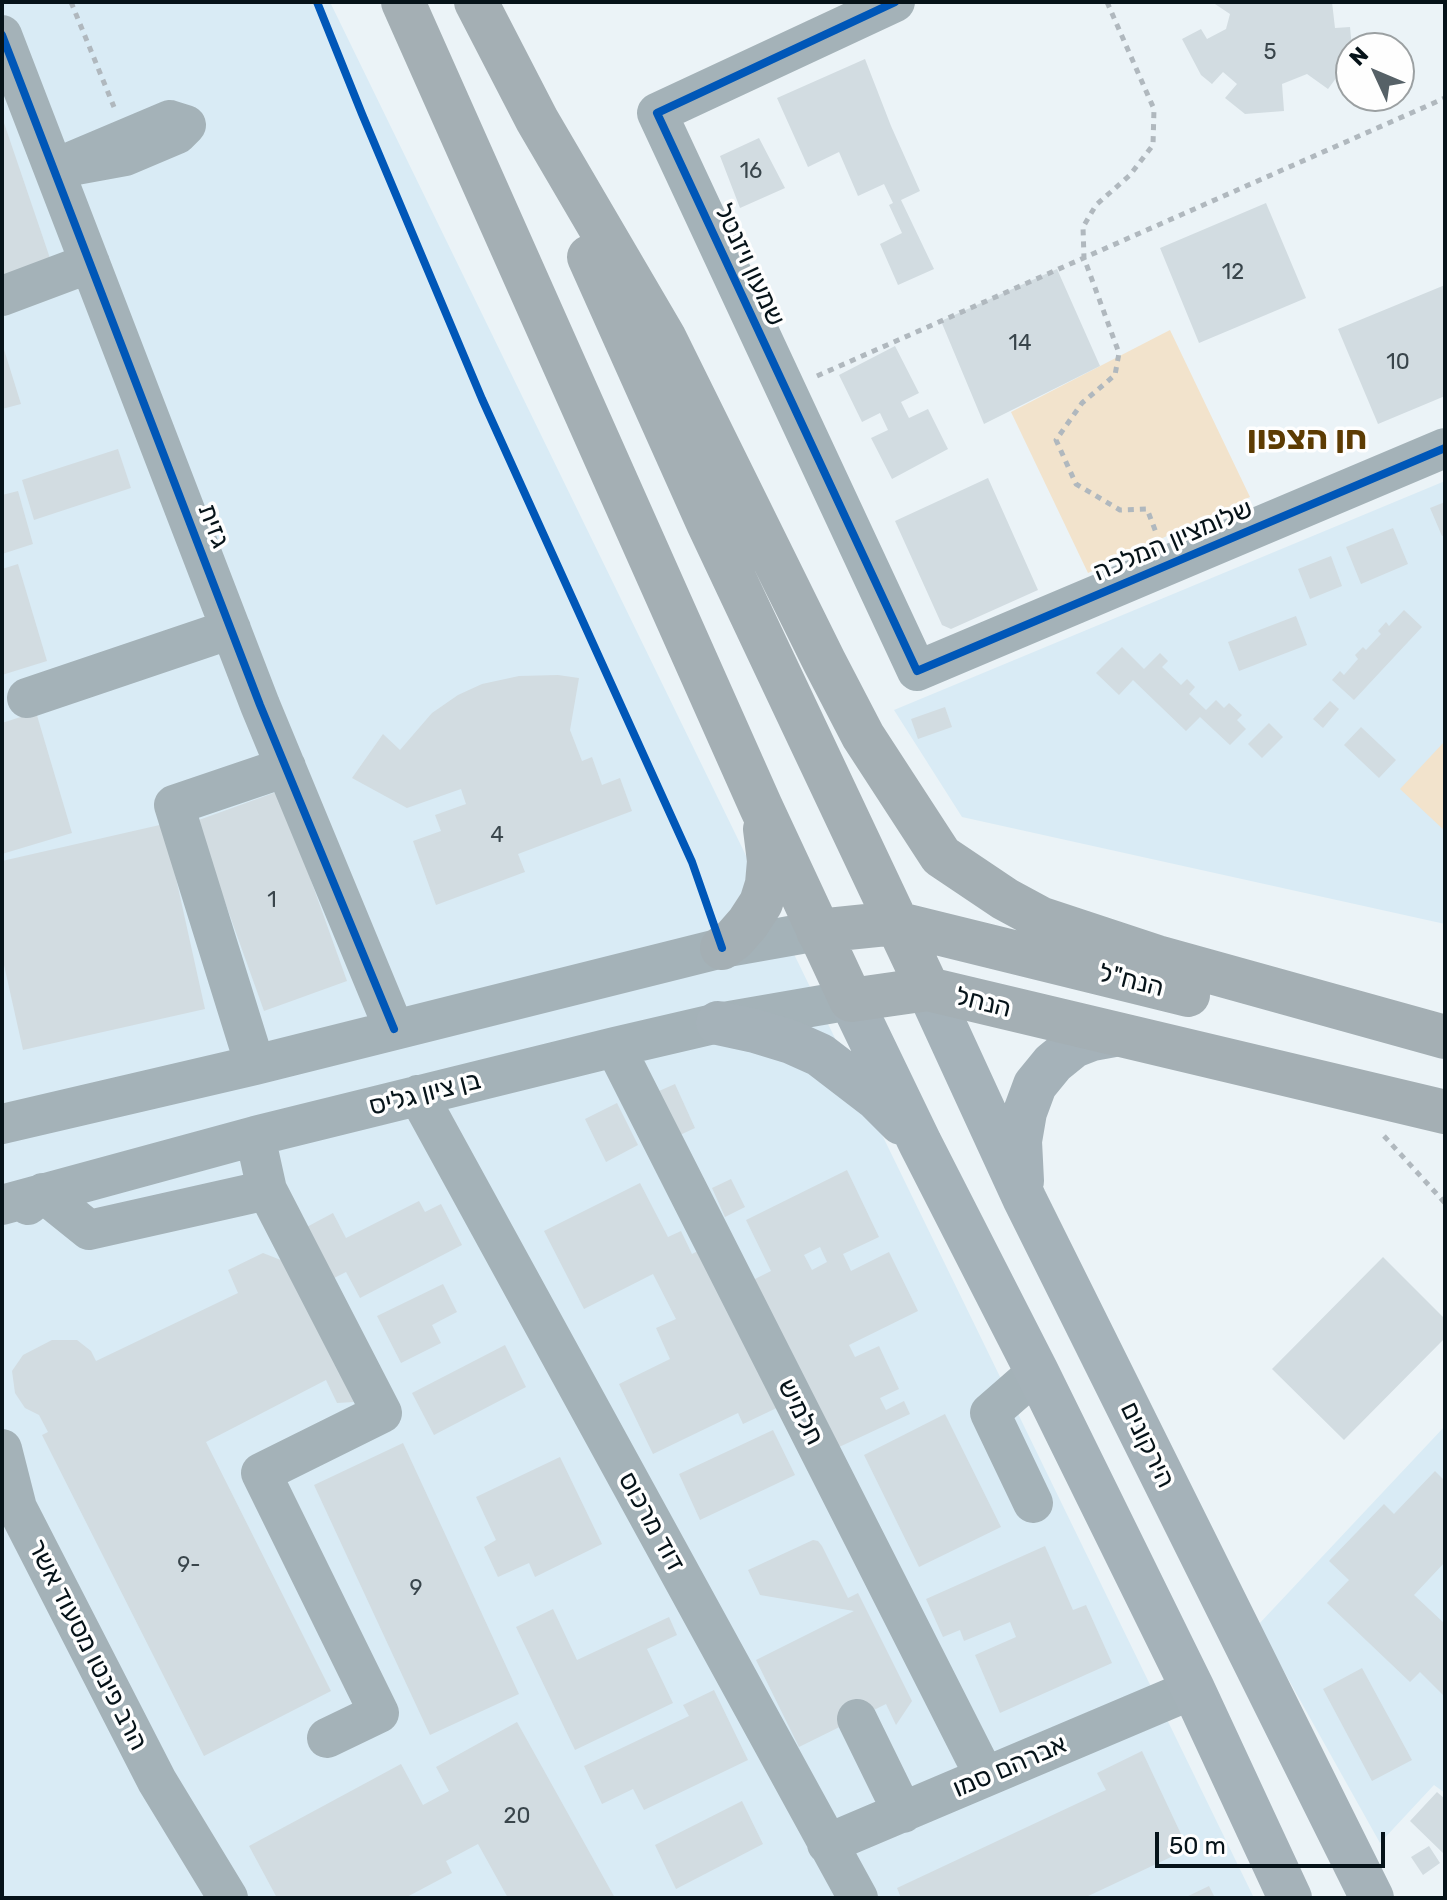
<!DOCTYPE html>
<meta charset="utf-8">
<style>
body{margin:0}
#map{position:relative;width:1447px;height:1900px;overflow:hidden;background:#ebf3f7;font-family:Rubik,sans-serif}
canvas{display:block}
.frame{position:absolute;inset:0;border:4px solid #061319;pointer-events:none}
.north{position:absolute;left:1335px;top:32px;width:80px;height:80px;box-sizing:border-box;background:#fefefe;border:2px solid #9ba0a2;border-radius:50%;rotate:314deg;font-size:22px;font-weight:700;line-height:32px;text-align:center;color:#061319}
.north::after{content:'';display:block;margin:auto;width:28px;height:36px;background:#566167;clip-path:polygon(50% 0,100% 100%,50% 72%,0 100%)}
.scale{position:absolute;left:1155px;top:1832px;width:230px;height:36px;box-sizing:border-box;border:4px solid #061319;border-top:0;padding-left:10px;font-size:24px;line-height:28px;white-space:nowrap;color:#061319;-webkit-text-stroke:6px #fefefe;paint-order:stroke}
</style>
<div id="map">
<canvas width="1447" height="1900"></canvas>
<div class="frame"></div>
<div class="north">N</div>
<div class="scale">50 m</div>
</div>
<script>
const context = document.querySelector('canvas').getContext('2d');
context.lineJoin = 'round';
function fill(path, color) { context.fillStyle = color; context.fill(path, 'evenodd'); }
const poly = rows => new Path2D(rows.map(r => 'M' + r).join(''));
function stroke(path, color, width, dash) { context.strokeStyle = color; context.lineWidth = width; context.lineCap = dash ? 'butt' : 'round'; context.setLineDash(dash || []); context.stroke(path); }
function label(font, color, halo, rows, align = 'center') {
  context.font = font + ' Rubik,"Noto Sans Hebrew",sans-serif'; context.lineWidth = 7; context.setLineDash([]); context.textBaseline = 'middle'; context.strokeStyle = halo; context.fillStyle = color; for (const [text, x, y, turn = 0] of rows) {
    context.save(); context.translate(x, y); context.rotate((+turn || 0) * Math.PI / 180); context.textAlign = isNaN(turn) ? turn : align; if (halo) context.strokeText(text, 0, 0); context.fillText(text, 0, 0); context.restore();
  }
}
const built = poly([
 [2,2,330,2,1254,1898,2,1898],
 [1445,481,1445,924,962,817,894,710],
 [1445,1426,1445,1793,1434,1785,1380,1843,1258,1625]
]);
const green = poly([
 [1170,330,1250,497,1088,573,1011,412],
 [1445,741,1445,831,1400,789]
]);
const building = poly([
 [1212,2,1332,2,1335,28,1350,27,1352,48,1351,58,1328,89,1307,74,1282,84,1284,111,1245,114,1225,98,1237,84,1223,72,1212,84,1201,75,1182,39,1201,29,1207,39,1226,29,1230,14],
 [865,59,891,126,920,191,901,200,934,269,898,285,880,244,902,233,889,205,893,203,884,184,858,196,839,152,808,167,777,98],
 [2,117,54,270,2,288],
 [759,138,785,188,740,208,720,156],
 [1266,203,1306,298,1199,343,1160,248],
 [1057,269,1100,366,984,424,941,321],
 [1445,285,1445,396,1378,424,1338,329],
 [2,343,21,404,2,409],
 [895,346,919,393,901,402,909,418,928,409,948,449,892,479,871,438,888,430,880,413,862,422,839,375],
 [118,449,131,488,34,520,22,480],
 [988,478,1038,590,951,629,942,625,895,521],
 [18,491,33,544,2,554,2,495],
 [1445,502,1445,535,1442,536,1430,508],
 [1393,528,1408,564,1361,584,1346,547],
 [1331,556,1342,586,1310,599,1298,569],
 [18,564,47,661,2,675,2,569],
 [1404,610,1422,627,1354,700,1332,680,1340,671,1344,675,1358,659,1355,655,1363,647,1366,650,1381,634,1378,631,1386,622,1389,626],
 [1296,616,1307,645,1239,671,1228,642],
 [1122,647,1144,669,1160,653,1168,661,1162,667,1181,685,1187,679,1195,687,1189,694,1206,710,1216,700,1224,708,1229,703,1242,715,1237,720,1246,729,1230,745,1200,717,1186,731,1133,680,1119,695,1096,673],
 [558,675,579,678,570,730,582,761,592,757,602,785,620,778,632,811,518,854,525,872,436,905,413,841,441,831,435,815,466,804,461,789,407,808,352,778,383,734,400,750,432,713,458,695,482,684,519,676],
 [1330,701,1339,709,1323,728,1313,719],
 [945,707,952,727,918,739,911,719],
 [36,712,72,833,2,854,2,723],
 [1269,723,1283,737,1262,758,1248,744],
 [1361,727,1396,760,1379,778,1344,745],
 [279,791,347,981,264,1011,196,821],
 [164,824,205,1009,23,1050,2,956,2,861],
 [675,1084,695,1128,680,1135,659,1091],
 [617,1103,638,1145,606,1162,585,1119],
 [847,1170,879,1237,843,1254,851,1271,889,1252,918,1311,849,1345,855,1357,879,1346,899,1389,880,1398,886,1410,904,1401,910,1414,837,1448,785,1404,743,1424,738,1413,653,1454,619,1384,670,1359,656,1328,676,1319,653,1274,584,1309,544,1231,640,1183,668,1237,681,1231,692,1254,708,1246,731,1291,771,1271,746,1220],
 [820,1247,827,1262,812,1270,804,1255],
 [731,1179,745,1207,725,1217,712,1188],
 [419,1201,425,1212,441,1204,462,1245,360,1298,346,1272,330,1280,303,1229,333,1213,346,1238],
 [263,1253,291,1264,354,1402,337,1403,326,1380,206,1442,331,1691,204,1756,42,1435,48,1432,39,1415,25,1408,15,1393,12,1371,23,1355,52,1340,77,1340,91,1351,96,1361,238,1293,228,1270],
 [1383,1257,1445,1319,1445,1338,1344,1440,1272,1369],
 [443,1284,457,1312,432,1325,441,1343,401,1363,377,1316],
 [505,1345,526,1387,434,1435,412,1393],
 [945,1414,1001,1527,919,1567,864,1455],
 [773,1430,795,1475,700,1520,679,1474],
 [403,1443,519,1694,430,1735,314,1485],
 [560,1457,602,1544,535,1577,529,1563,498,1577,484,1547,496,1540,476,1497],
 [1435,1471,1445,1481,1445,1562,1414,1595,1445,1624,1445,1697,1420,1672,1410,1682,1327,1603,1349,1580,1329,1561,1384,1504,1394,1514],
 [813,1540,818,1541,822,1546,848,1598,858,1593,912,1701,896,1725,886,1704,799,1747,756,1660,854,1611,760,1595,748,1570],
 [1045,1546,1073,1610,1086,1605,1112,1663,1000,1713,975,1655,1016,1637,1010,1622,964,1641,960,1630,943,1637,926,1599],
 [553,1609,577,1660,669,1617,677,1635,647,1649,673,1703,575,1750,516,1627],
 [1362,1668,1412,1760,1372,1781,1323,1689],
 [714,1690,748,1760,644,1810,633,1789,602,1804,584,1766,689,1716,683,1705],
 [517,1722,615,1898,508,1898,478,1844,446,1861,452,1873,405,1898,277,1898,249,1846,401,1764,423,1805,449,1791,436,1767],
 [1142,1751,1188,1849,1084,1898,901,1898,897,1888,1106,1790,1097,1773],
 [1437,1792,1445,1799,1445,1855,1410,1821],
 [742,1801,763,1844,676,1889,655,1845],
 [1429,1846,1440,1863,1423,1875,1411,1857],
 [1209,1886,1215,1898,1184,1898]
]);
const path = poly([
 [71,2,114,107],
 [1107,2,1154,109,1153,145,1130,175,1096,205,1083,227,1084,258,1119,353,1115,375,1082,403,1056,440,1076,484,1120,510,1147,509,1157,535],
 [817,376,1445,98],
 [1384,1136,1445,1203]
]);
const minor = poly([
 [895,2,657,113,917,671,1445,448],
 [2,35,260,705,394,1029],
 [170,120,186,125,177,134,125,156,54,169,170,120],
 [2,296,90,263],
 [27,698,231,629],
 [615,1047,985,1777],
 [255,1065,174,805,286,767],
 [418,1095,858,1898],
 [2,1124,255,1065,722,948,818,931],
 [255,1136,267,1190,382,1413,261,1473,379,1713,327,1738],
 [2,1205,255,1136,615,1047,718,1023,851,1000],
 [28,1205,43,1193,89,1230,267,1190],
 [2,1449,17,1508],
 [2,1491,17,1508,157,1781,228,1898],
 [1033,1503,990,1413,1037,1372],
 [857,1719,903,1813],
 [827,1844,1193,1689]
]);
const major = poly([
 [928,989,1025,1200,1372,1898],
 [851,1000,920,1143,1037,1372,1193,1689,1290,1898],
 [718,1023,755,1031,791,1042,820,1055,876,1098,901,1123],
 [1022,1181,1020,1141,1025,1112,1035,1085,1053,1063,1074,1046,1092,1039,1114,1035]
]);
const highway = poly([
 [403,2,761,807,851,1000,928,989,1445,1112],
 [476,2,537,120,664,337,824,661,863,736,941,856,1005,899,1042,919,1157,957,1445,1037],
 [589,257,708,523,928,989],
 [818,931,896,923,1188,995],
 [722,948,734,939,748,923,761,903,767,884,769,861,765,829]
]);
const cycleway = poly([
 [317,2,362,114,482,399,692,862,722,948],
 [895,2,657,113,917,671,1445,448],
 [2,35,260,705,394,1029]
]);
const numberNames = [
 ["5",1270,53],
 ["16",751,172],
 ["12",1233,273],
 ["14",1020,344],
 ["10",1398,363],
 ["4",497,836],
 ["1",272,901],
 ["9-",189,1566],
 ["9",416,1589],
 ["20",517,1817]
];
const streetNames = [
 ["שמעון ויזנטל",749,265,65],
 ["גזית",213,526,69],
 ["שלומציון המלכה",1173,541,-23],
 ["הנח\"ל",1131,981,14],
 ["הנחל",983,1003,14],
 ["בן ציון גליס",425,1094,-14],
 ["חלמיש",800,1412,63],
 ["הירקונים",1147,1445,64],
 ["דוד מרכוס",651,1522,61],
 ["הרב פינטו מסעוד אשר",87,1645,63],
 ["אברהם סמו",1010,1767,-23]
];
const districtNames = [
 ["חן הצפון",1307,439]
];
fill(built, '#d9ebf5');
fill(green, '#f2e3cc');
fill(building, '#d2dce1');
stroke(path, '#b0b8be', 5, [6, 6]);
stroke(minor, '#a4b2b8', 40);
stroke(major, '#a5b2b9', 44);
stroke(highway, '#a4afb4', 44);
stroke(cycleway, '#0057b8', 8);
label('22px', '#39454b', null, numberNames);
label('26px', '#061319', '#fefefe', streetNames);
label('bold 34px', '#5d3c03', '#fefefe', districtNames);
</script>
